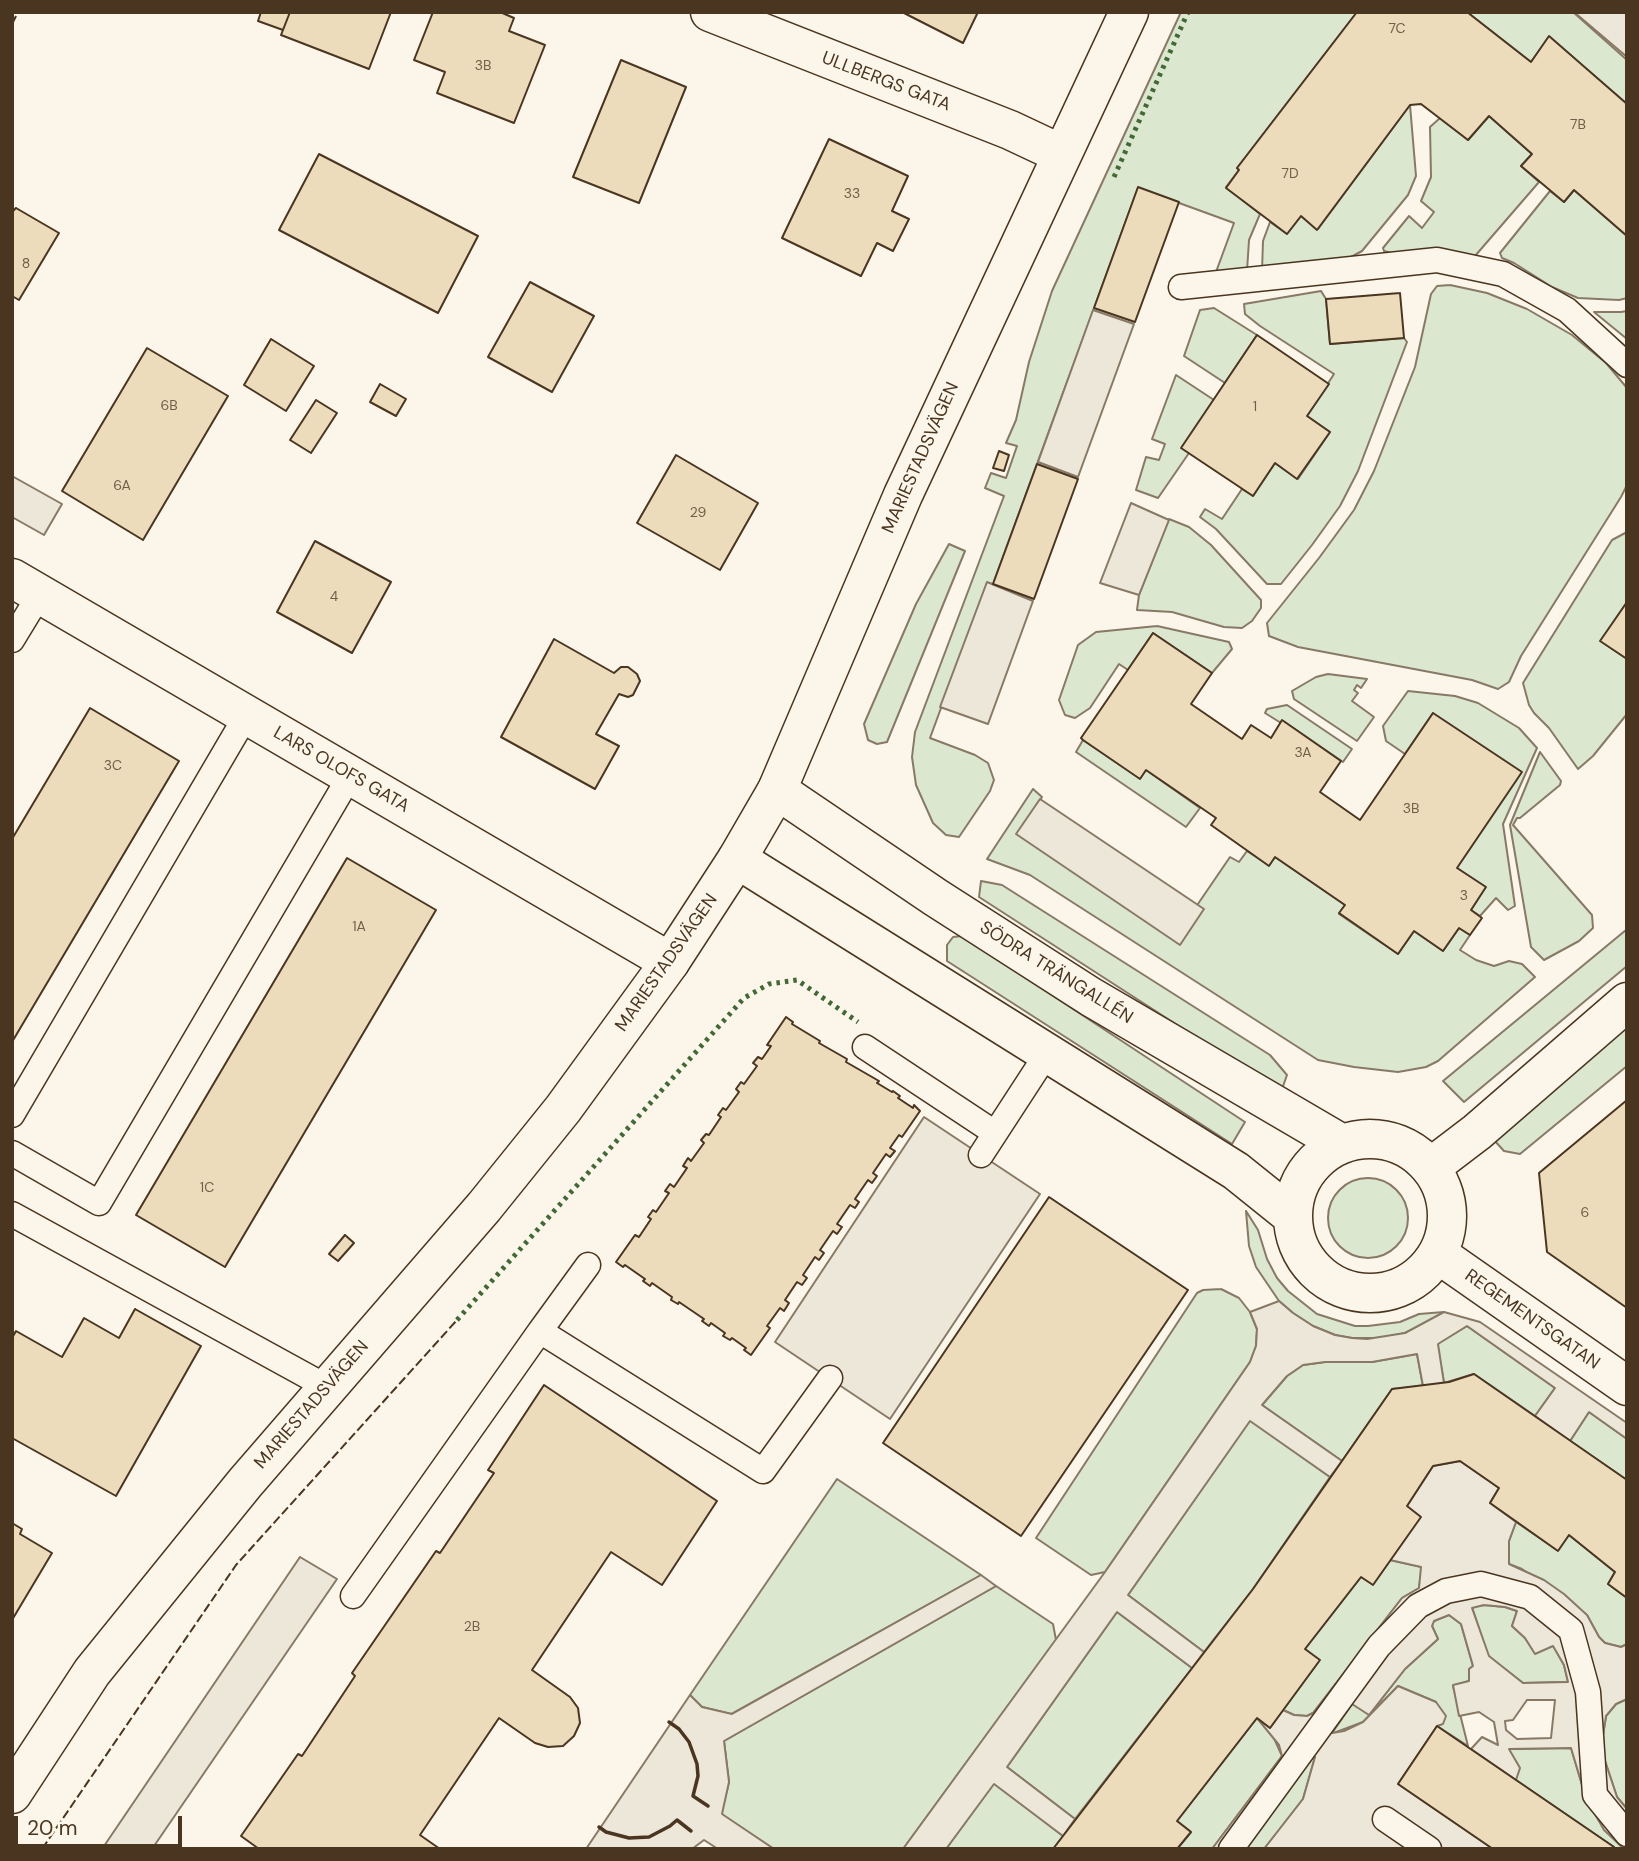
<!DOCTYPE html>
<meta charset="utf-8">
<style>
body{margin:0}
#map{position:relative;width:1639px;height:1861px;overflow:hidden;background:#fbf6e9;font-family:"DM Sans",sans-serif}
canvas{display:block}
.frame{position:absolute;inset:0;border:14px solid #4a3520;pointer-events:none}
.scale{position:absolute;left:14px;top:1816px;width:168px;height:32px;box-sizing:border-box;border:4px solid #4a3520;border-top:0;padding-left:9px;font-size:21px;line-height:24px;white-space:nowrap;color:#4a3520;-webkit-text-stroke:5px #fbf6e9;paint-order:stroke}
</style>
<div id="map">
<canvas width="1639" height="1861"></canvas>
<div class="frame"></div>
<div class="scale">20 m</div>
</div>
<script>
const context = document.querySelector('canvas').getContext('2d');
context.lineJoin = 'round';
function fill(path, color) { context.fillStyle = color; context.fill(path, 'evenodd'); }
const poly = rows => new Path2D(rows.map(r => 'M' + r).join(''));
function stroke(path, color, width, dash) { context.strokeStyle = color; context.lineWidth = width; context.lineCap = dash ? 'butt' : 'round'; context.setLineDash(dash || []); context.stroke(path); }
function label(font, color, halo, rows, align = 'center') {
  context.font = font + ' "DM Sans",sans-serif'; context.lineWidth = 5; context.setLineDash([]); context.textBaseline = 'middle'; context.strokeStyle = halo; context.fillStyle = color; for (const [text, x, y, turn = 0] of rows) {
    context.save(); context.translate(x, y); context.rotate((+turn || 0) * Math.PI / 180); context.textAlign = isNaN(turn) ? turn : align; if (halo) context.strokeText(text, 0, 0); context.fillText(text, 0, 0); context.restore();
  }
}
const green = poly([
 [1181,12,1357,12,1237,168,1239,170,1226,187,1260,214,1249,240,1247,271,1216,272,1234,223,1138,188,993,584,987,583,930,738,975,755,988,763,994,780,990,791,959,837,946,835,933,823,916,785,912,757,915,732,1004,496,985,488,991,473,1006,478,1017,446,1006,443,1016,420,1029,362,1052,291,1181,12],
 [1467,12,1573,12,1627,60,1627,104,1549,37,1531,62,1467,12],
 [1410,105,1416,176,1408,195,1362,251,1351,257,1262,271,1263,241,1270,222,1287,234,1301,216,1318,229,1410,105],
 [1489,116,1532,154,1521,166,1539,182,1475,256,1395,254,1384,251,1383,248,1409,216,1422,228,1434,212,1421,201,1431,177,1430,127,1440,118,1468,140,1489,116],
 [1574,190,1627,236,1627,298,1619,300,1578,298,1552,287,1514,263,1502,258,1500,253,1550,191,1564,202,1574,190],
 [1450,285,1487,293,1527,309,1572,335,1606,363,1627,388,1627,485,1621,497,1521,656,1509,682,1498,689,1472,680,1298,647,1269,636,1267,623,1319,558,1354,510,1374,471,1415,367,1431,294,1437,286,1450,285],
 [1321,291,1326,299,1330,344,1404,338,1407,342,1358,471,1340,506,1312,545,1281,584,1267,584,1216,529,1200,517,1205,509,1222,519,1242,489,1253,496,1275,463,1298,479,1330,432,1307,416,1334,374,1260,326,1245,314,1244,304,1321,291],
 [1214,308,1257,335,1225,383,1184,356,1200,310,1214,308],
 [1627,311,1627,339,1594,312,1621,312,1627,311],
 [1176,375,1214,400,1189,453,1158,498,1136,490,1146,457,1159,460,1165,444,1152,439,1176,375],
 [1169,519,1189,527,1211,545,1261,600,1261,608,1252,621,1242,628,1224,627,1172,612,1137,610,1139,595,1169,519],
 [1627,532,1627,602,1601,641,1627,659,1627,714,1593,756,1578,769,1549,728,1534,713,1529,705,1523,683,1612,540,1627,532],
 [949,544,965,551,887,742,877,744,868,740,864,724,916,604,949,544],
 [1157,626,1229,642,1232,649,1212,673,1153,633,1128,670,1119,664,1090,708,1075,718,1065,715,1059,700,1078,645,1096,632,1157,626],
 [1328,674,1367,679,1361,688,1357,685,1354,690,1358,693,1352,701,1374,717,1357,741,1294,699,1292,691,1316,677,1328,674],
 [1408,691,1455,696,1478,703,1519,728,1537,748,1503,824,1515,906,1508,910,1496,898,1480,916,1471,910,1485,887,1457,868,1433,713,1405,754,1386,741,1383,726,1408,691],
 [1287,705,1352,749,1343,762,1283,721,1281,723,1265,713,1267,709,1287,705],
 [1083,740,1140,778,1146,770,1200,808,1186,827,1076,752,1083,740],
 [1540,752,1561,781,1560,785,1520,818,1517,818,1513,825,1592,915,1593,928,1579,941,1544,960,1531,947,1510,825,1540,752],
 [1033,789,1042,797,1017,834,1174,939,1230,857,1239,862,1247,851,1269,865,1275,857,1345,905,1339,914,1398,954,1414,931,1443,951,1459,928,1470,935,1460,950,1476,960,1494,966,1509,961,1522,964,1535,977,1438,1061,1426,1067,1398,1072,1354,1067,1318,1060,1030,875,987,859,1033,789],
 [981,881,1002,885,1270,1055,1287,1075,1281,1092,979,897,981,881],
 [1626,930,1627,966,1464,1102,1443,1081,1626,930],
 [962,936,1245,1122,1232,1144,947,961,947,945,953,937,962,936],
 [1627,1027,1627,1066,1520,1154,1504,1151,1494,1140,1627,1027],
 '1328 1218a40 40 0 1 1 80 0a40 40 0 1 1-80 0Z',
 [1246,1211,1258,1230,1267,1259,1277,1278,1288,1291,1317,1314,1355,1326,1368,1326,1400,1322,1419,1314,1444,1312,1432,1321,1405,1333,1382,1338,1352,1338,1335,1335,1313,1326,1293,1313,1279,1301,1256,1267,1249,1246,1246,1211],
 [1221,1289,1239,1298,1250,1312,1257,1329,1256,1346,1250,1362,1105,1572,1091,1575,1036,1538,1197,1293,1203,1290,1221,1289],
 [1467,1326,1555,1388,1535,1416,1474,1374,1444,1383,1437,1344,1467,1326],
 [1417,1354,1423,1386,1392,1389,1342,1461,1262,1405,1287,1376,1303,1365,1325,1362,1372,1362,1417,1354],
 [1589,1412,1627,1439,1627,1480,1570,1441,1589,1412],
 [1250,1420,1330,1477,1253,1589,1204,1652,1128,1595,1250,1420],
 [837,1479,981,1575,731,1714,702,1707,690,1695,837,1479],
 [1516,1522,1557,1550,1569,1535,1615,1572,1608,1584,1627,1598,1627,1644,1621,1647,1605,1643,1599,1637,1587,1615,1522,1569,1509,1564,1509,1541,1516,1522],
 [1390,1560,1422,1567,1419,1588,1402,1598,1313,1713,1307,1716,1294,1715,1283,1710,1319,1661,1305,1649,1361,1577,1373,1584,1390,1560],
 [996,1586,1053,1624,1056,1640,903,1849,774,1849,721,1814,729,1782,724,1741,996,1586],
 [1484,1605,1505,1607,1517,1611,1512,1626,1525,1638,1535,1653,1553,1645,1564,1665,1568,1682,1523,1683,1488,1656,1472,1607,1484,1605],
 [1117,1612,1192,1668,1075,1819,1007,1767,1117,1612],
 [1449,1615,1461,1624,1473,1666,1469,1669,1469,1681,1453,1686,1468,1746,1437,1726,1436,1702,1398,1686,1363,1722,1331,1734,1352,1704,1370,1714,1405,1669,1438,1639,1432,1626,1434,1621,1449,1615],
 [1627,1699,1627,1809,1617,1797,1604,1758,1603,1735,1606,1716,1616,1704,1627,1699],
 [1257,1718,1273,1736,1282,1756,1212,1849,1177,1849,1191,1832,1177,1821,1257,1718],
 [1571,1748,1586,1798,1624,1849,1613,1849,1614,1847,1516,1780,1509,1749,1571,1748],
 [1313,1756,1315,1757,1303,1799,1264,1849,1244,1849,1313,1756],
 [994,1783,1063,1836,1053,1849,946,1849,994,1783]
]);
const parking = poly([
 [1574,12,1627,12,1627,57,1574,12],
 [1093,310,1134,324,1078,477,1038,462,1093,310],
 [12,476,62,504,44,535,12,517,12,476],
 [1131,503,1169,520,1139,595,1100,583,1131,503],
 [987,582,1033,601,988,724,940,707,987,582],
 [1040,799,1204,909,1180,945,1016,834,1040,799],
 [924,1117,1040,1194,890,1419,775,1342,924,1117],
 [1279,1301,1293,1313,1313,1326,1335,1335,1352,1338,1367,1339,1405,1333,1444,1312,1480,1322,1627,1423,1627,1439,1589,1412,1570,1441,1535,1416,1555,1388,1467,1326,1438,1344,1444,1383,1423,1386,1417,1354,1372,1362,1325,1362,1303,1365,1287,1376,1262,1405,1342,1461,1330,1477,1250,1421,1128,1595,1204,1652,1192,1668,1117,1612,1007,1767,1075,1819,1063,1836,994,1784,946,1849,903,1849,1105,1572,1250,1362,1256,1346,1257,1329,1250,1312,1279,1301],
 [1460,1461,1499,1488,1490,1503,1516,1522,1509,1541,1509,1564,1544,1580,1564,1594,1587,1615,1599,1637,1605,1643,1621,1647,1627,1644,1627,1699,1616,1704,1606,1716,1603,1735,1604,1758,1617,1797,1627,1809,1627,1849,1624,1849,1604,1830,1586,1798,1571,1748,1509,1749,1520,1768,1516,1780,1471,1749,1482,1737,1498,1745,1494,1722,1479,1712,1459,1716,1453,1685,1469,1681,1469,1669,1473,1666,1461,1624,1449,1615,1434,1621,1432,1626,1438,1639,1405,1669,1369,1715,1352,1704,1332,1733,1344,1731,1363,1722,1398,1686,1436,1702,1446,1716,1443,1724,1437,1726,1398,1784,1493,1849,1264,1849,1303,1799,1315,1757,1313,1756,1244,1849,1212,1849,1282,1756,1279,1745,1257,1718,1270,1728,1283,1710,1294,1715,1307,1716,1313,1713,1402,1598,1419,1588,1421,1567,1390,1560,1407,1506,1433,1466,1460,1461],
 [1484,1605,1505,1607,1517,1611,1512,1626,1525,1638,1535,1654,1553,1646,1564,1665,1568,1682,1523,1683,1489,1656,1472,1608,1484,1605],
 [1527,1700,1555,1700,1551,1738,1517,1739,1506,1730,1505,1721,1513,1720,1527,1700],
 [300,1557,337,1579,152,1849,102,1849,300,1557],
 [981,1575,996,1586,724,1741,729,1782,722,1814,774,1849,718,1849,704,1840,692,1849,586,1849,690,1695,702,1707,732,1714,981,1575]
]);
const building = poly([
 [261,12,290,12,283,30,258,21,261,12],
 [290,12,391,12,369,69,281,35,290,12],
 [433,12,500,12,514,18,509,31,545,45,514,123,437,93,445,72,414,60,433,12],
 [902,12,978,12,963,43,902,12],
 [1357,12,1467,12,1531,62,1549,36,1627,104,1627,236,1574,190,1564,202,1521,166,1532,154,1489,116,1468,140,1421,104,1410,105,1317,230,1301,216,1287,234,1226,188,1239,170,1237,168,1357,12],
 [621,60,686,87,639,203,573,177,621,60],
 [829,139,908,176,892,211,909,219,893,251,877,243,861,276,782,238,829,139],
 [319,154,478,236,438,313,279,230,319,154],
 [1138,187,1179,202,1135,322,1094,308,1138,187],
 [16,208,59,233,19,300,12,296,12,212,16,208],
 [530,282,594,316,552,392,488,357,530,282],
 [1400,293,1404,338,1330,344,1326,299,1400,293],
 [1257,335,1329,384,1307,416,1330,432,1297,479,1275,463,1253,496,1181,448,1257,335],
 [271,339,314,366,286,411,244,385,271,339],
 [147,348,228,396,143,540,62,491,147,348],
 [380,384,406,399,396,416,370,402,380,384],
 [316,400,337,413,311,453,290,440,316,400],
 [999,451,1009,455,1004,471,993,468,999,451],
 [676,455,758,503,720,570,637,523,676,455],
 [1037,464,1078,479,1034,599,993,584,1037,464],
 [315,541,391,582,352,653,277,612,315,541],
 [1627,602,1627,659,1600,641,1627,602],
 [1153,633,1212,673,1191,704,1242,739,1251,725,1271,738,1282,720,1341,761,1320,792,1360,820,1433,713,1522,772,1457,868,1486,887,1471,910,1482,918,1470,935,1459,928,1443,951,1414,931,1398,954,1339,913,1345,905,1275,857,1269,866,1211,825,1216,818,1146,770,1140,779,1083,740,1081,738,1153,633],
 [554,639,614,673,621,667,628,667,637,674,640,681,633,695,628,697,619,694,596,734,619,746,595,789,501,737,554,639],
 [90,708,179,761,12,1042,12,839,90,708],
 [347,858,436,910,225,1267,136,1215,347,858],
 [786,1017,793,1022,792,1024,820,1041,819,1043,847,1059,846,1062,879,1081,877,1083,892,1092,893,1091,900,1096,898,1098,913,1108,914,1105,920,1111,902,1137,899,1135,890,1148,895,1151,890,1157,886,1154,873,1173,877,1176,872,1183,868,1180,855,1199,859,1202,855,1208,850,1205,837,1224,842,1227,837,1234,833,1231,820,1250,824,1253,819,1260,815,1257,803,1275,807,1278,802,1285,797,1282,785,1300,789,1303,784,1311,780,1308,767,1326,770,1328,751,1355,744,1350,746,1348,732,1338,730,1340,723,1336,725,1333,711,1323,709,1326,702,1321,704,1319,679,1302,678,1304,671,1300,672,1297,652,1283,650,1286,643,1281,645,1279,625,1265,623,1267,616,1262,635,1235,639,1237,651,1219,648,1217,653,1210,656,1212,669,1193,665,1191,670,1184,674,1187,687,1168,683,1166,688,1158,691,1161,704,1143,701,1140,706,1134,709,1135,721,1117,718,1115,723,1108,726,1110,739,1092,736,1089,741,1082,744,1084,757,1066,753,1063,758,1057,762,1059,771,1046,767,1045,786,1017],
 [1627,1100,1627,1308,1547,1252,1539,1173,1627,1100],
 [1049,1197,1188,1290,1021,1536,883,1443,1049,1197],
 [345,1235,354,1243,338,1261,329,1254,345,1235],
 [135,1309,201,1346,116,1496,12,1438,12,1338,16,1331,62,1357,84,1318,119,1338,135,1309],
 [1474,1374,1627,1480,1627,1598,1608,1584,1615,1572,1569,1535,1558,1551,1490,1503,1499,1488,1460,1461,1433,1466,1407,1506,1421,1517,1373,1585,1361,1577,1305,1649,1320,1660,1270,1728,1257,1718,1177,1821,1191,1832,1177,1849,1053,1849,1253,1589,1392,1389,1449,1382,1474,1374],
 [544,1385,717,1501,662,1585,611,1552,532,1670,570,1697,578,1708,580,1723,574,1736,563,1746,548,1747,535,1743,499,1718,420,1835,440,1849,259,1849,241,1836,298,1754,302,1756,355,1676,352,1673,436,1551,440,1553,494,1473,488,1470,544,1385],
 [12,1523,22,1529,20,1534,52,1553,12,1620,12,1523],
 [1437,1726,1614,1847,1613,1849,1493,1849,1398,1784,1437,1726]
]);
const service = poly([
 [1181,287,1437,260,1503,274,1567,310,1627,365],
 [12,640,40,594],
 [865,1047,995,1133],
 [12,1115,246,716],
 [12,1153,99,1203,350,776],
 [981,1155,1048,1052],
 [12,1214,327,1387],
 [540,1331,588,1265],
 [353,1596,540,1331,763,1471,830,1378],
 [1385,1819,1429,1849],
 [1231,1849,1379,1646,1418,1606,1446,1591,1481,1584,1530,1597,1571,1630,1588,1692,1595,1795,1627,1834]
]);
const minor = poly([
 [710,12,1010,130,1061,154],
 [12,578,670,962],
 [777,790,935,897,1091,997,1342,1144],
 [737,859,1236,1171,1292,1216],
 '1293 1216a77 77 0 1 1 154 0a77 77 0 1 1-154 0Z',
 [1431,1167,1477,1132,1627,1002],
 [1438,1254,1627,1386]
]);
const tertiary = poly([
 [12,1794,92,1672,245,1483,484,1207,563,1109,670,962,737,859,777,790,903,495,1129,12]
]);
const hedge = poly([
 [1114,177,1188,12],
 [457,1320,744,998,769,984,797,980,858,1022]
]);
const fence = poly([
 [12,24,18,12],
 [42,1849,236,1565,457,1320]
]);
const wall = poly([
 [669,1722,679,1729,689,1742,697,1764,698,1776,693,1796,708,1806],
 [599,1827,606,1832,629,1838,649,1837,670,1826,677,1820,691,1831]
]);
const numberNames = [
 ["7C",1397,29],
 ["3B",483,66],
 ["7B",1578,125],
 ["7D",1290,174],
 ["33",852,194],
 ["8",26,264],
 ["6B",169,406],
 ["1",1255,407],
 ["6A",122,486],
 ["29",698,513],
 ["4",334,597],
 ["3A",1303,753],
 ["3C",113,766],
 ["3B",1411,809],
 ["3",1464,896],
 ["1A",359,927],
 ["1C",207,1188],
 ["6",1585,1213],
 ["2B",472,1627]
];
const streetNames = [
 ["ULLBERGS GATA",886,82,21],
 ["MARIESTADSVÄGEN",921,458,-66],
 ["LARS OLOFS GATA",341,770,30],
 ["MARIESTADSVÄGEN",667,963,-55],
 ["SÖDRA TRÄNGALLÉN",1056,973,32],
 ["REGEMENTSGATAN",1532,1320,35],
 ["MARIESTADSVÄGEN",312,1405,-49]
];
fill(green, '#dce7d0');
stroke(green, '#887966', 2);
fill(parking, '#ede7d9');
stroke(parking, '#887966', 2);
fill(building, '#ecdcbc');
stroke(building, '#4a3520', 2);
stroke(service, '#4a3520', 27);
stroke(minor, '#4a3520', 41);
stroke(tertiary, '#4a3520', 41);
stroke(service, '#fbf6e9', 24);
stroke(minor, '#fbf6e9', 38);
stroke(tertiary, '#fbf6e9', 38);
stroke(hedge, '#436837', 5, [3.5, 5]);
stroke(fence, '#4a3520', 2, [9, 3.5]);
stroke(wall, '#4a3520', 3.5);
label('14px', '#725f47', null, numberNames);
label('18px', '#4a3520', '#fbf6e9', streetNames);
</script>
